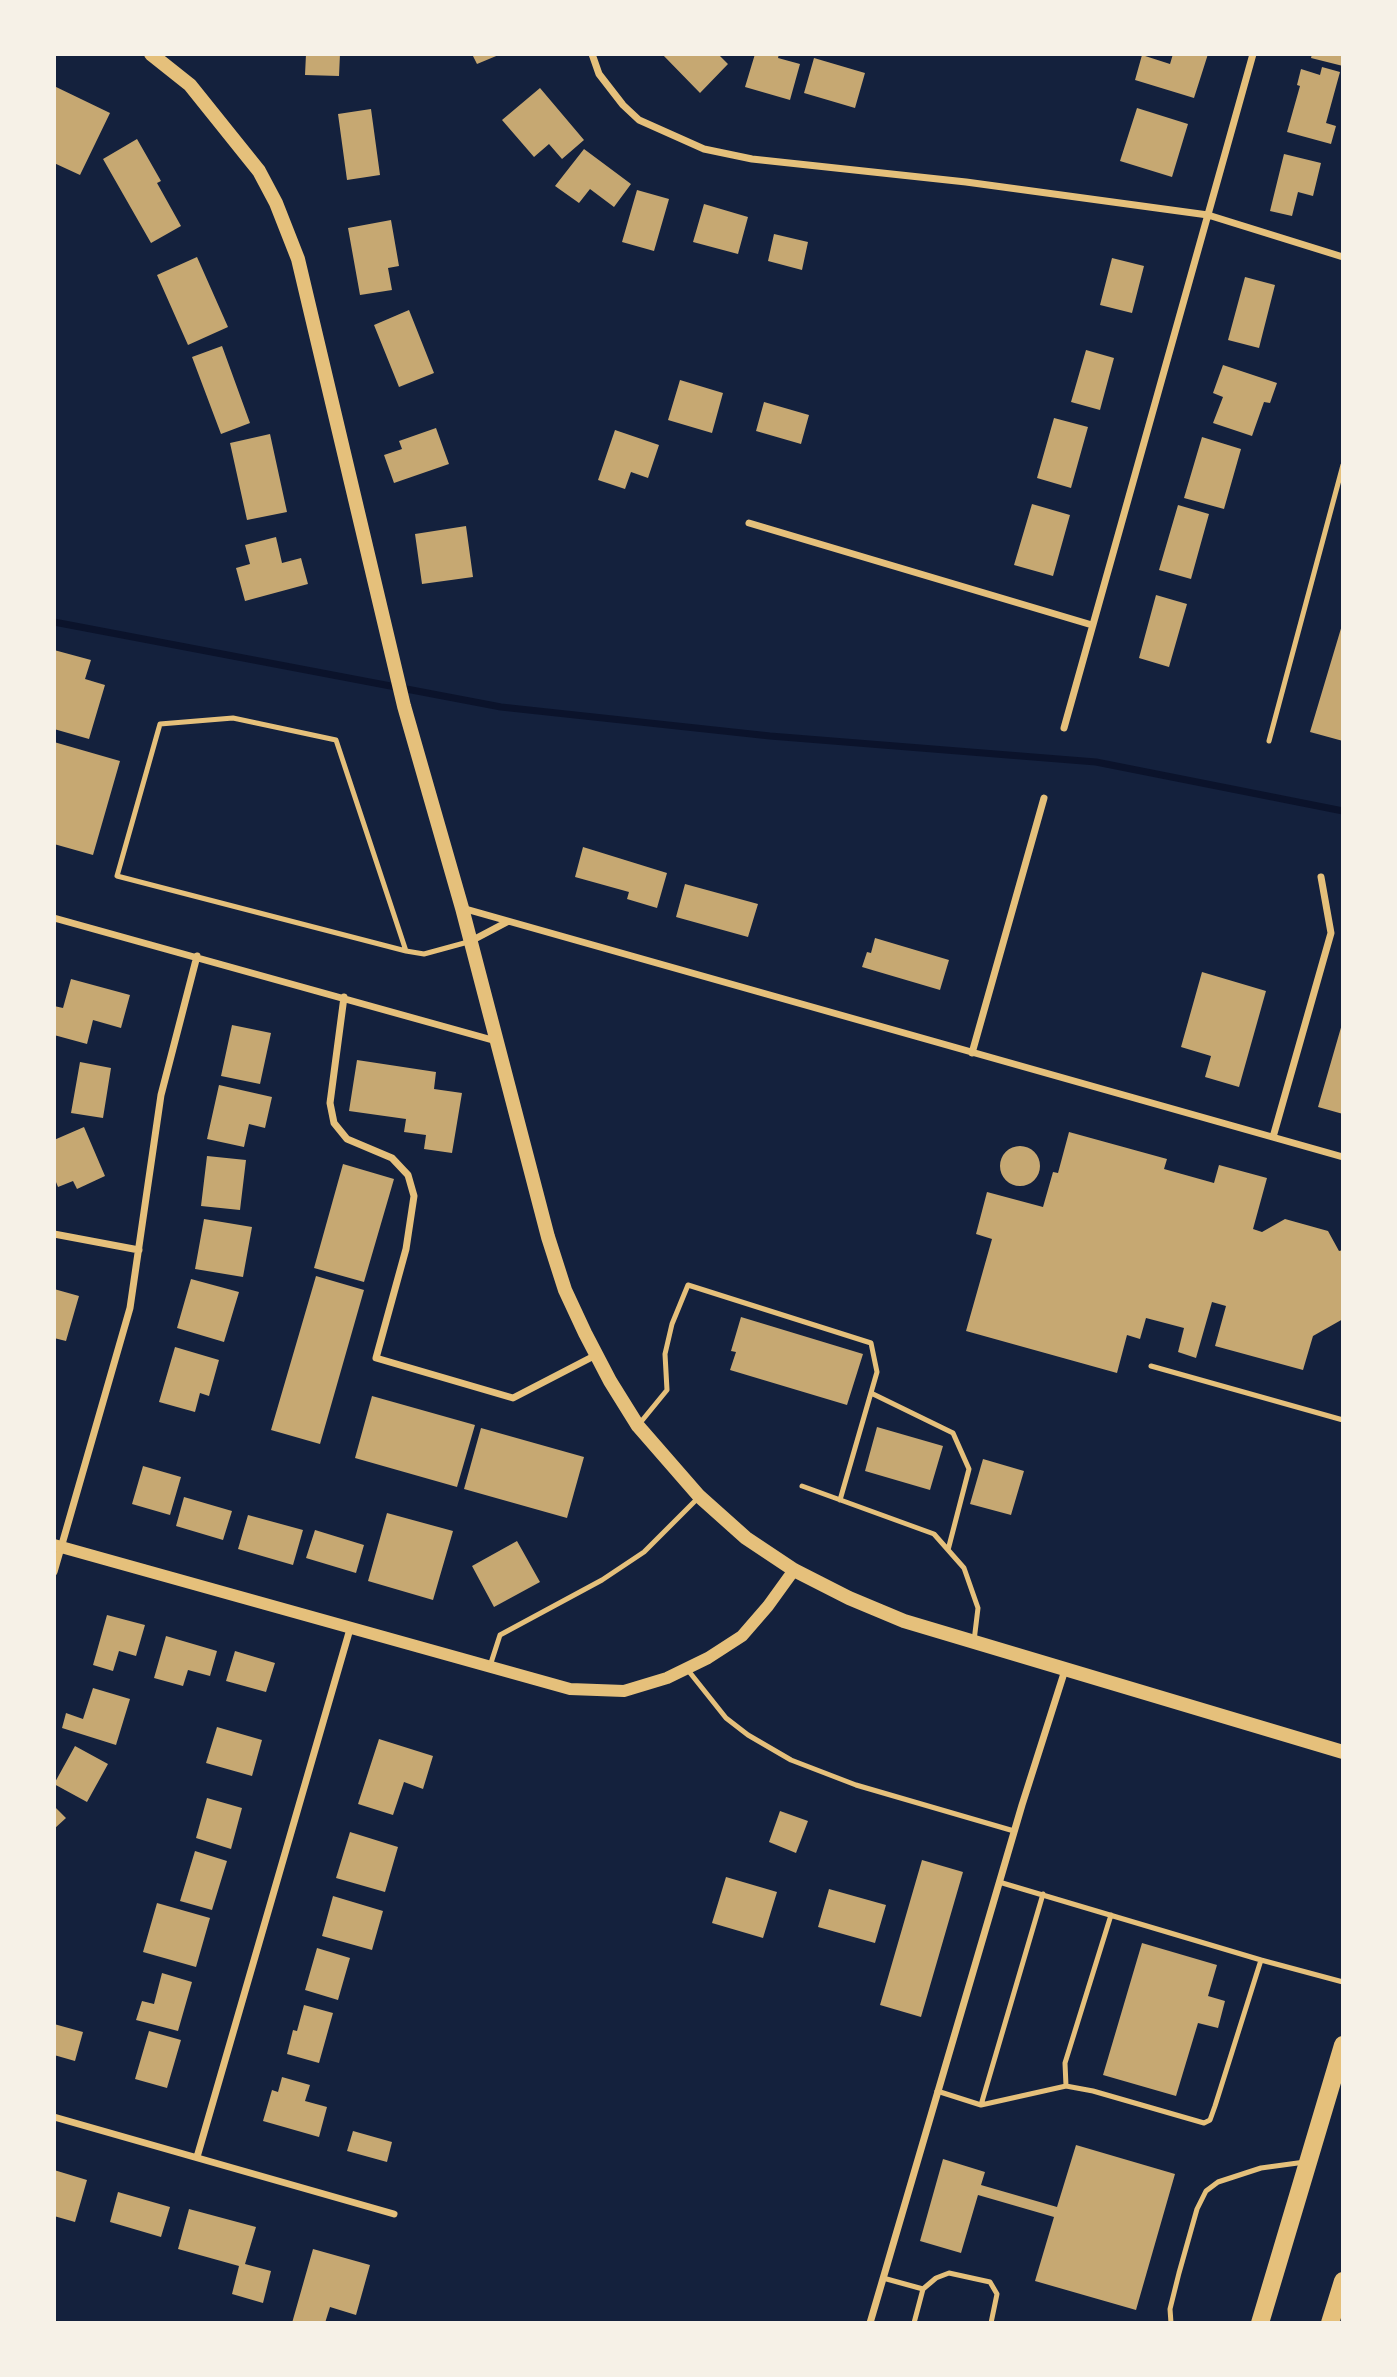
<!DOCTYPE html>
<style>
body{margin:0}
#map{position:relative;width:1397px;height:2377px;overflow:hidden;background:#14213d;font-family:"Asap Condensed",sans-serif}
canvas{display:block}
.frame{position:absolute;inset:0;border:56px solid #f6f1e7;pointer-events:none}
</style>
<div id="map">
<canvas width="1397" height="2377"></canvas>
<div class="frame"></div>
</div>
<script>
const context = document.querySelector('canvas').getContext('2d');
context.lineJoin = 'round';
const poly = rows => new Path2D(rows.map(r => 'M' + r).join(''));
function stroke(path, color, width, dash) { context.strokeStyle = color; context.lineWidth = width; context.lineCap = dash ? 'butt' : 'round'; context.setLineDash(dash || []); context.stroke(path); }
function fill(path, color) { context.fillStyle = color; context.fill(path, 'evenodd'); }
const stream = poly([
 [54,622,501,707,770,736,1096,762,1343,811]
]);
const building = poly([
 [306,54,340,54,339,76,305,75],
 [472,54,501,54,477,64],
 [662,54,718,54,728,64,700,93],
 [755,54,779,54,778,58,800,64,790,100,745,87],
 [1173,54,1208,54,1194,98,1135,80,1142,55,1170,64],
 [1312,54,1343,54,1343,66,1311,58],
 [814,58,865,73,855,108,804,93],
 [1322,67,1340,72,1326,123,1336,126,1331,144,1287,132,1300,86,1297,85,1301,69,1320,75],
 [54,86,110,113,80,175,54,163],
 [540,88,584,140,562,159,549,144,534,157,502,120],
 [1137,108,1188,124,1172,177,1120,161],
 [371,109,380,175,347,180,338,114],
 [137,139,161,181,157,183,181,226,151,243,103,159],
 [584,149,631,184,614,207,590,189,579,203,555,186],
 [1284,154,1321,163,1313,196,1298,192,1292,216,1270,211],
 [637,190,669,199,654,251,622,242],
 [704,204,748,217,738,254,693,242],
 [391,220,399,266,388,268,392,290,360,295,348,228],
 [774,234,808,242,802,270,768,261],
 [197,257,228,327,188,345,157,275],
 [1112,258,1144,266,1132,313,1100,305],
 [1245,277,1275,285,1259,348,1228,340],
 [409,310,434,373,399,387,374,325],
 [222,346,250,423,221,434,192,357],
 [1086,350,1114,358,1100,410,1071,402],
 [1223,365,1277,383,1270,403,1264,402,1252,436,1213,423,1223,397,1213,393],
 [680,380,723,393,712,433,668,420],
 [764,402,809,415,801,444,756,431],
 [1054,418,1088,427,1071,488,1037,478],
 [436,428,449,464,394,483,384,455,402,449,399,441],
 [615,430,659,445,648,478,631,472,625,489,598,480],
 [270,434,287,512,247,520,230,443],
 [1202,437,1241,449,1224,509,1184,498],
 [1032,504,1070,515,1053,576,1014,565],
 [1178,505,1209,514,1191,579,1159,570],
 [466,526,473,577,422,584,415,534],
 [276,537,282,563,301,558,308,584,245,601,236,568,250,564,245,545],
 [1156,595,1187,604,1169,667,1139,658],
 [1342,625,1343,625,1343,741,1310,732],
 [54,650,91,660,85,679,105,685,89,739,54,729],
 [54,742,120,761,93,855,54,844],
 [583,847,667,873,657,908,627,899,629,892,575,877],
 [685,884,758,904,748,937,676,917],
 [875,938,949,960,940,990,862,967,867,952,871,953],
 [1202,972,1266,991,1239,1087,1205,1077,1211,1056,1181,1047],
 [71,979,130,995,121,1028,93,1020,87,1044,54,1035,54,1006,63,1008],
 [1342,1024,1343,1024,1343,1114,1318,1107],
 [232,1025,271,1033,260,1084,221,1076],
 [357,1060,436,1072,434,1089,462,1093,452,1153,424,1149,426,1135,404,1132,406,1119,349,1111],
 [80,1062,111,1068,103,1118,71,1113],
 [219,1085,272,1097,265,1128,249,1124,244,1147,207,1139],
 [84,1127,105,1176,77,1189,73,1181,58,1187,54,1177,54,1140],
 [1069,1132,1167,1159,1164,1169,1214,1183,1219,1165,1267,1178,1253,1229,1262,1232,1285,1219,1328,1231,1339,1251,1343,1250,1343,1319,1313,1336,1303,1370,1215,1346,1226,1306,1212,1302,1196,1358,1178,1352,1184,1328,1146,1318,1140,1339,1127,1335,1117,1373,966,1331,992,1239,976,1234,987,1192,1043,1207,1053,1172,1058,1173],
 '1000 1166a20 20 0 1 1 40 0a20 20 0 1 1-40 0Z',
 [207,1156,246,1160,240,1210,201,1206],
 [343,1164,394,1179,364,1282,314,1268],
 [204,1219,252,1227,243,1277,195,1269],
 [316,1276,364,1290,320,1444,271,1430],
 [191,1279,239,1292,224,1342,177,1328],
 [54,1289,79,1296,66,1341,54,1338],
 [741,1317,863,1354,847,1405,730,1370,736,1352,731,1351],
 [175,1347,219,1360,209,1396,200,1393,195,1412,159,1402],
 [372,1396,475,1425,457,1487,355,1458],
 [877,1427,943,1446,930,1490,865,1471],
 [481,1428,584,1457,567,1518,464,1489],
 [983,1459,1024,1471,1011,1515,970,1504],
 [143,1466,181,1477,170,1515,132,1504],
 [184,1497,232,1511,223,1540,176,1526],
 [387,1513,453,1531,433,1600,368,1581],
 [248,1515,303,1530,293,1565,238,1549],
 [315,1530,364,1545,356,1573,306,1558],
 [517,1541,540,1582,494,1607,472,1566],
 [107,1615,145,1625,136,1656,119,1651,113,1671,93,1665],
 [166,1636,217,1651,210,1676,188,1670,183,1686,154,1678],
 [235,1651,275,1663,266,1692,226,1681],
 [93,1688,130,1699,116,1745,62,1728,66,1713,83,1719],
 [217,1727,262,1740,252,1776,206,1763],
 [379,1739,433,1756,423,1789,404,1782,393,1815,358,1804],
 [75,1746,108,1764,87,1802,54,1784],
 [207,1798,242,1808,231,1849,196,1838],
 [54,1806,66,1818,54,1829],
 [780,1811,808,1821,796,1853,769,1842],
 [350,1832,398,1847,385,1892,336,1878],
 [195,1851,227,1861,212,1910,180,1901],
 [922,1860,963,1872,921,2017,880,2005],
 [726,1877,777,1892,763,1938,712,1923],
 [829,1889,886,1905,875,1943,818,1927],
 [333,1896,383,1911,372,1950,322,1936],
 [157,1903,210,1918,196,1967,143,1952],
 [1142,1943,1217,1965,1208,1996,1225,2001,1218,2028,1198,2023,1176,2096,1103,2075],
 [317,1948,350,1958,338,2000,305,1990],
 [162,1973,192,1982,178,2031,136,2020,142,2001,154,2004],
 [304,2005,333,2013,319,2063,287,2054,293,2030,297,2031],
 [54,2024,83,2032,75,2061,54,2055],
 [149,2031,181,2040,167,2088,135,2079],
 [282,2077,310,2085,305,2101,327,2107,319,2137,263,2121,272,2090,278,2092],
 [353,2131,392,2142,387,2162,347,2151],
 [1076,2145,1175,2174,1136,2310,1035,2281,1054,2217,978,2195,961,2253,920,2241,943,2159,985,2172,981,2185,1057,2207],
 [54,2170,87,2180,75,2222,54,2216],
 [118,2192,170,2207,161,2237,110,2222],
 [189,2209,256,2227,245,2264,271,2271,263,2303,232,2294,239,2266,178,2249],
 [313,2249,370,2265,356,2315,330,2307,325,2323,292,2323]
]);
const service = poly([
 [1269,741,1343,465],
 [406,951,117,876,160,724,233,718,336,740,406,951,424,954,468,942],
 [1151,1366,1343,1420],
 [871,1393,953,1433,969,1469,948,1550],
 [640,1423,667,1390,665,1354,672,1324,688,1285,871,1343,877,1372,840,1500],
 [802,1486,934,1534,964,1568,978,1608,974,1641],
 [490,1666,500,1635,602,1580,644,1552,697,1499],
 [687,1669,726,1718,748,1735,791,1760,856,1785,1014,1831],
 [999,1882,1261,1960],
 [1066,2086,1065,2063,1111,1915],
 [937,2091,981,2105,1066,2086,1093,2091,1204,2123,1210,2120,1215,2106,1261,1960,1343,1982],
 [981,2105,1043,1894],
 [883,2278,923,2289,936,2278,949,2273,990,2282,997,2294,991,2323],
 [914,2323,923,2289],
 [1171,2323,1170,2309,1179,2273,1197,2209,1206,2191,1218,2182,1261,2168,1305,2162]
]);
const minor = poly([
 [592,54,599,74,623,105,639,120,704,149,752,159,966,182,1208,215,1343,257],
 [749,523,1092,625],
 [1064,728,1253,54],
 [462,908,1343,1157],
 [54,918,496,1041],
 [471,941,507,922],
 [344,997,330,1103,334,1123,347,1139,392,1158,408,1175,414,1196,406,1249,376,1358,513,1398,596,1355],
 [972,1053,1044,798],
 [1273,1137,1331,933,1321,877],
 [54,1234,139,1250],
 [54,1572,130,1308,161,1095,197,956],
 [54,2117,394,2214],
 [197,2157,350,1629],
 [870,2323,1022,1805,1065,1670]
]);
const tertiary = poly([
 [54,1545,570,1689,624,1691,667,1678,708,1658,742,1636,768,1606,794,1570]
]);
const secondary = poly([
 [151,54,190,85,259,171,276,203,298,259,404,706,462,908,548,1237,565,1290,585,1333,610,1381,638,1426,699,1496,746,1538,794,1570,849,1598,904,1621,1343,1752]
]);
const primary = poly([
 [1260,2323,1343,2045],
 [1330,2323,1343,2281]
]);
stroke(stream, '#0b132b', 7);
fill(building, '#c6a872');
stroke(service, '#e5c07b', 5);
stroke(minor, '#e5c07b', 7);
stroke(tertiary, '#e5c07b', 12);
stroke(secondary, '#e5c07b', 14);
stroke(primary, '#e5c07b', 18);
</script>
